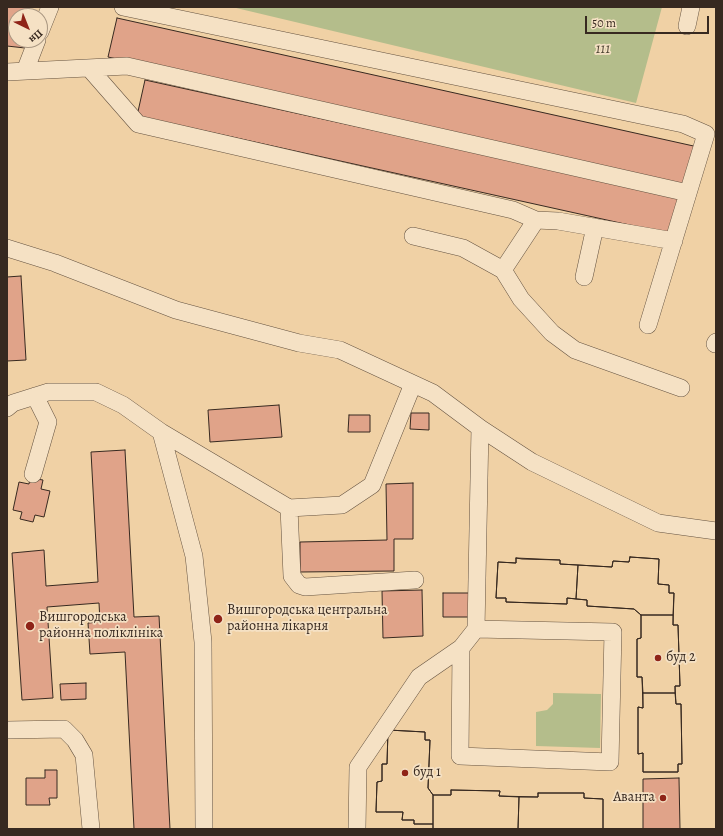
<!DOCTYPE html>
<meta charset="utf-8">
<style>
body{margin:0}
#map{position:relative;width:723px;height:836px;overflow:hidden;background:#f0d1a5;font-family:Alegreya,serif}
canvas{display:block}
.frame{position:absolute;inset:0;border:8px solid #372920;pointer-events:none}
.north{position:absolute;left:8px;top:8px;width:40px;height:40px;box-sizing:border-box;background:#f5e1c4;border:1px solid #a99782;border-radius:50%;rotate:137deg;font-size:11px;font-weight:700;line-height:16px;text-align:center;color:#372920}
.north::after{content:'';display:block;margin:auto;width:14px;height:18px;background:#8f2418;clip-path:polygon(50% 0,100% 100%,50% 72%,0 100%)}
.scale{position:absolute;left:585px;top:16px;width:124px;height:18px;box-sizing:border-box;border:2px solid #372920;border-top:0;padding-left:5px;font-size:12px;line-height:14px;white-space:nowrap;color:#372920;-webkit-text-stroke:3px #f5e1c4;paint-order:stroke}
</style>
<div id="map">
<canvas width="723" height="836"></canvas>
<div class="frame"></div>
<div class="north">Пн</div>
<div class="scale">50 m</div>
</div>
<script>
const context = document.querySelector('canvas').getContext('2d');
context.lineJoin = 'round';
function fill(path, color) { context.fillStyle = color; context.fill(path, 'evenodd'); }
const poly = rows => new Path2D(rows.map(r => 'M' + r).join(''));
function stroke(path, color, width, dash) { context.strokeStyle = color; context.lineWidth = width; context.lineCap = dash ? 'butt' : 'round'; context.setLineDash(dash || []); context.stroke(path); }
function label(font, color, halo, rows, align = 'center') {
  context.font = font + ' Alegreya,serif'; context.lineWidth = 3.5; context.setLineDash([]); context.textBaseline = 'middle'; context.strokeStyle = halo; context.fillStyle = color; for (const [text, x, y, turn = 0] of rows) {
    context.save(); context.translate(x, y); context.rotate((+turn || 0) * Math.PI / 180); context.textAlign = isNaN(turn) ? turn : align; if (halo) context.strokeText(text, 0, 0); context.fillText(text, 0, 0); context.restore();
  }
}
const green = poly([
 [232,7,662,7,636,103],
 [553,693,601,694,600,748,536,746,536,712,547,710,553,704]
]);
const building = poly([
 [7,7,29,7,28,16,16,16,16,40,26,40,25,48,7,46,7,7],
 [117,18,698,147,689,187,108,57,117,18],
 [145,80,679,197,670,234,137,116,145,80],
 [21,276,26,360,7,361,7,277,21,276],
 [279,405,282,437,210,442,208,410,279,405],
 [411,413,429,413,429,430,410,429,411,413],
 [349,415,370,415,370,432,348,432,349,415],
 [125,450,134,617,159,616,170,829,134,829,125,652,90,654,88,623,100,622,99,603,47,607,53,698,22,700,12,553,44,550,46,586,98,582,91,452,125,450],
 [30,478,43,480,41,489,50,491,44,517,35,515,33,522,20,519,22,512,13,510,19,482,29,484,30,478],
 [413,483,413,539,394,539,394,571,300,572,300,542,387,540,386,484,413,483],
 [630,557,659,559,658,584,669,585,669,593,674,593,673,615,641,615,634,609,587,606,587,600,576,599,578,565,612,567,613,561,629,562,630,557],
 [630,557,659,559,658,584,669,585,669,593,674,593,673,625,678,625,680,686,675,686,676,704,681,704,682,764,678,764,678,772,643,772,643,753,638,754,638,707,643,708,642,677,637,677,637,639,641,638,641,615,634,609,587,606,587,600,567,598,567,604,506,602,506,598,496,598,498,562,516,563,516,558,522,559,560,560,560,564,612,567,613,561,629,562,630,557],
 [516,558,560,560,560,564,578,565,576,599,567,598,567,604,506,602,506,598,496,598,498,562,516,563,516,558],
 [422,590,423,636,383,638,382,591,422,590],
 [443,593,470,593,470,617,443,617,443,593],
 [641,615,673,615,673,625,678,625,680,686,675,686,675,693,643,693,642,677,637,677,637,639,641,638,641,615],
 [86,683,86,699,61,700,60,684,86,683],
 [643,693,675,693,676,704,681,704,682,764,678,764,678,772,643,772,643,753,638,754,638,707,643,708,643,693],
 [388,730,425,732,425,740,430,740,428,788,433,795,433,824,414,824,414,820,402,820,403,812,376,812,377,782,382,781,382,764,387,764,388,730],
 [388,730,425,732,425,740,430,740,428,788,433,795,451,795,451,790,500,791,499,796,538,797,538,793,584,793,584,798,603,799,603,829,433,829,433,824,414,824,414,820,402,820,403,812,376,812,377,782,382,781,382,764,387,764,388,730],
 [45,770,57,770,57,798,49,798,50,805,26,805,26,778,45,778,45,770],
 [679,778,680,829,643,829,643,779,679,778],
 [451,790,500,791,499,796,519,797,518,829,433,829,433,795,451,795,451,790],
 [538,793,584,793,584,798,603,799,603,829,518,829,519,797,538,797,538,793]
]);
const minor = poly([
 [123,7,683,124,706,134,648,325],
 [687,26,691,7],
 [40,32,50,7],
 [89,68,138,124,513,210,536,220],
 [25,71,37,40],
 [7,72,127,66,688,193],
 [413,236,463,248,503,270],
 [674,241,558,221,536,220,503,270,521,299,552,333,575,350,681,388],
 [7,248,55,263,176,310,299,343,340,350,433,393,480,428,476,629,461,648,419,677,358,767,357,829],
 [584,277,595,227],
 [715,344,716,342],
 [7,408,13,403,48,392,96,392,123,405,161,432,194,556,203,642,204,829],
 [480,428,532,462,658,523,716,531],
 [161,432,289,508,342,505,372,485,413,384],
 [33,474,48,422,35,396],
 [289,508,292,576,299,585,305,587,415,580],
 [461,648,460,756,610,762,613,632,476,629],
 [7,730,64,729,75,740,84,755,91,829]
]);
const markers = [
 [218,619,5,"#8f2418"],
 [30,626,5,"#8f2418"],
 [658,658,4,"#8f2418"],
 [405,773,4,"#8f2418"],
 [663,798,4,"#8f2418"]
];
const parkNames = [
 ["111",603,50]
];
const poiNames = [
 ["Вишгородська центральна",227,611],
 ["районна лікарня",227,627],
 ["Вишгородська",39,618],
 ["районна поліклініка",39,634],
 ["буд 2",666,658],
 ["буд 1",413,773],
 ["Аванта",655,798,"right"]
];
fill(green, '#b4bd8b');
fill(building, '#e0a389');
stroke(building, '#372920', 1);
stroke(minor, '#655341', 18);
stroke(minor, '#f5e1c4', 17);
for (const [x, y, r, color] of markers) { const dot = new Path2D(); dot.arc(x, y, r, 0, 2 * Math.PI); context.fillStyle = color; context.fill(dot); stroke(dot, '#f5e1c4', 1.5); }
label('italic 14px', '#504735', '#f5e1c4', parkNames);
label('14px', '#372920', '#f5e1c4', poiNames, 'left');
</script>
